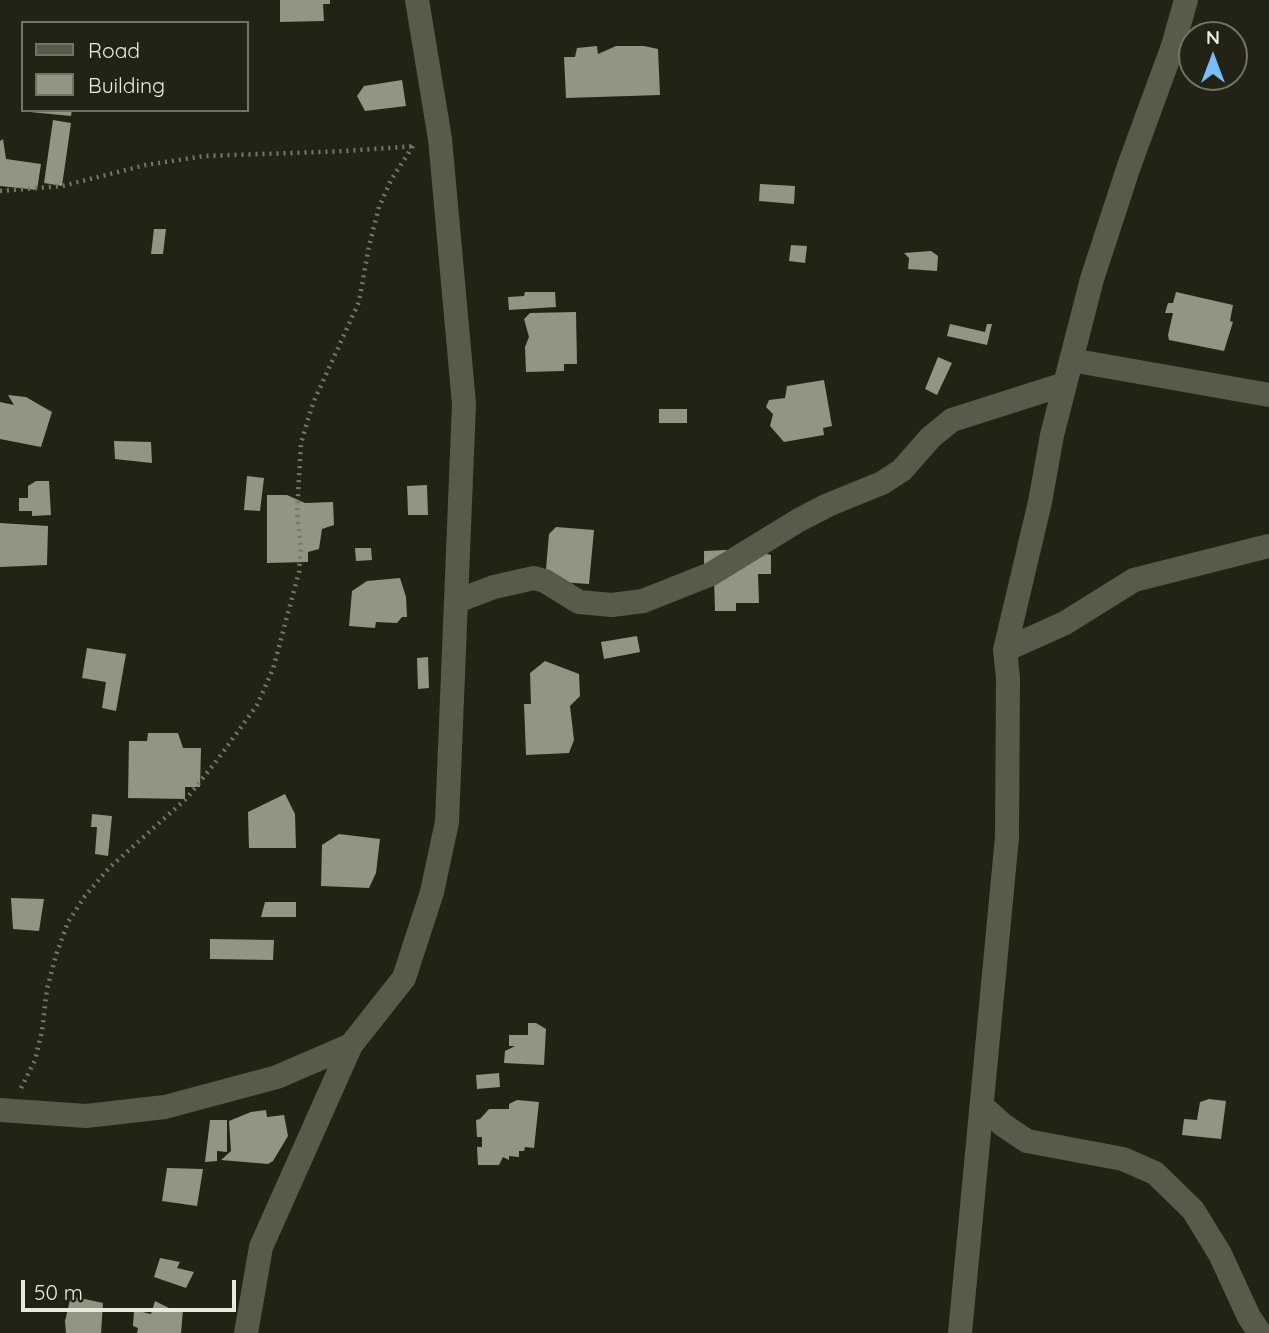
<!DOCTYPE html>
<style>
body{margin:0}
#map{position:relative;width:1269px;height:1333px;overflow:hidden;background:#232315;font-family:Quicksand,sans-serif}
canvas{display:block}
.legend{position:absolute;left:21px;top:21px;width:228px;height:91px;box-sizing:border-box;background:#232315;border:2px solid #727266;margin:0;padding:9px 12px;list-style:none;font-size:21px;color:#e9e9e0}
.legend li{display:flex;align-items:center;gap:14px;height:35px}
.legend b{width:35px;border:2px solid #727266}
.north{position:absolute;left:1178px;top:21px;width:70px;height:70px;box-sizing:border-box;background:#232315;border:2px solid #727266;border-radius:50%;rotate:0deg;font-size:19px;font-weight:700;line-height:28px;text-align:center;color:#e9e9e0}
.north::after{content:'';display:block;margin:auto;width:24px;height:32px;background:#78bff7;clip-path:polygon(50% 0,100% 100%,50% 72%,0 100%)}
.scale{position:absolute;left:21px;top:1280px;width:215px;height:32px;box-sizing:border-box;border:4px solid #e9e9e0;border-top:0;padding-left:9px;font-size:21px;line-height:24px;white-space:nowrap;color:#e9e9e0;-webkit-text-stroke:5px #232315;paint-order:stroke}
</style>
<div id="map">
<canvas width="1269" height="1333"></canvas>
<ul class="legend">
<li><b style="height:9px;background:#5a5a4a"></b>Road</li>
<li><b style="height:19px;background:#949483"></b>Building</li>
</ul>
<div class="north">N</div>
<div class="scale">50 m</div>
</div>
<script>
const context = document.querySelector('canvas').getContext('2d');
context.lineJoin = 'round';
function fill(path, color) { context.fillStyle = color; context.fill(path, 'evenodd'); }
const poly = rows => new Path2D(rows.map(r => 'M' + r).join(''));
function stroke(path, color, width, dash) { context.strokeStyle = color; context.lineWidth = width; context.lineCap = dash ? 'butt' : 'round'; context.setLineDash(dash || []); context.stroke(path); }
const building = poly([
 [280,0,330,0,330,4,323,4,324,21,280,22],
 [597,46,598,54,616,46,644,46,658,49,660,95,566,98,564,57,575,57,577,48],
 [402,80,406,106,365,111,357,96,364,86],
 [30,110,72,110,71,116,30,112],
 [53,120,71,123,62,186,44,183],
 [3,139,6,159,41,164,37,190,0,186,0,141],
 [760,184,795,186,794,204,759,201],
 [154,229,166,229,163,254,151,254],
 [791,245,807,246,805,263,789,261],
 [931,251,938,256,937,271,908,269,909,258,904,253],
 [525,292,555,292,556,307,509,310,508,297,524,296],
 [1176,292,1233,305,1230,321,1233,322,1224,351,1169,340,1168,335,1173,313,1165,313,1168,303,1173,303],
 [576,312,577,364,564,364,564,371,526,372,525,347,529,337,524,319,530,313],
 [950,324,985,332,987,324,992,324,987,345,947,336],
 [938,357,952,363,937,395,925,389],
 [824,380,832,426,823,428,824,435,784,442,770,426,773,414,766,407,769,400,785,398,787,386],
 [8,395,26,397,52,412,41,447,0,439,0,402,14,405],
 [659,409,687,409,687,423,659,423],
 [114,441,151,442,152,463,115,459],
 [247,476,264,478,260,511,244,510],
 [36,481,49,481,51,515,32,516,32,511,19,511,19,498,28,498,28,486],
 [427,485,428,515,408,515,407,486],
 [267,495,287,495,305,503,333,502,334,525,322,529,319,549,308,552,308,562,267,563],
 [0,523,48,526,47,565,0,567],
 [556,527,594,530,589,584,545,581,549,534],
 [355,548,371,548,372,560,356,561],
 [747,549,771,555,771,574,758,574,759,603,736,603,736,611,715,611,714,578,704,578,704,551],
 [400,578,406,597,407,617,402,617,397,623,376,622,375,628,349,626,352,591,367,581],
 [637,636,640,652,604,659,601,642],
 [87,648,126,654,116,711,102,708,106,682,82,678],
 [428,657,429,688,418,689,417,658],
 [545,661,579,674,580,696,570,706,574,740,569,753,526,755,524,704,531,704,530,673],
 [148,733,178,733,183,748,201,748,200,787,185,787,185,799,128,798,129,741,147,741],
 [285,794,295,814,296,848,249,848,248,812],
 [92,814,112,816,108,856,95,854,97,827,91,827],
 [339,834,380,839,376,873,369,888,321,886,322,845],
 [11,898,44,899,39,931,13,929],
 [265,902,296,902,296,917,261,917],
 [210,939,274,940,273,960,210,959],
 [528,1023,536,1023,546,1029,544,1065,504,1063,505,1051,515,1046,509,1046,509,1035,528,1035],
 [499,1073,500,1087,477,1089,476,1075],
 [1209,1099,1226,1101,1221,1139,1182,1135,1184,1119,1197,1120,1200,1102],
 [517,1100,539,1102,534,1148,525,1147,524,1151,519,1151,519,1157,509,1156,509,1160,503,1157,499,1165,478,1165,477,1147,482,1147,482,1137,477,1137,476,1120,480,1119,489,1109,509,1109,509,1104],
 [266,1110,267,1117,284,1115,288,1136,273,1161,268,1164,221,1160,231,1151,229,1121,251,1112],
 [210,1120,227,1120,227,1152,217,1151,217,1161,205,1162],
 [167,1168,203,1169,197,1206,162,1201],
 [160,1258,180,1262,177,1268,194,1272,186,1288,154,1277],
 [71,1296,103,1303,101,1333,66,1333,65,1321],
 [155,1301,169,1308,183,1310,181,1333,137,1333,138,1328,133,1326,134,1310,151,1314]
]);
const path = poly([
 [0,191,62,186,146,165,204,156,346,151,415,146],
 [21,1088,35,1060,42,1031,47,989,56,955,68,922,85,896,109,868,187,798,218,759,257,705,273,669,299,572,301,547,297,513,301,443,313,403,359,302,369,246,379,207,391,180,413,146]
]);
const street = poly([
 [1071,360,1269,395],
 [457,601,494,587,534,578,545,581,579,602,612,605,643,601,711,574,799,520,828,505,882,483,902,470,931,437,952,420,1065,384],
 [1005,650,1065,623,1134,580,1269,546],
 [982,1106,1003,1125,1027,1141,1123,1159,1155,1173,1193,1210,1220,1254,1249,1317,1260,1333],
 [0,1110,86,1116,165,1107,277,1077,351,1045],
 [246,1333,261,1247,351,1045,404,978,432,892,447,822,464,404,440,139,417,0],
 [960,1333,1007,837,1008,678,1005,650,1040,502,1052,435,1092,279,1129,166,1173,46,1186,0]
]);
fill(building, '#949483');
stroke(path, '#76766a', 4.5, [2, 5]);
stroke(street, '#5a5a4a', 24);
</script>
